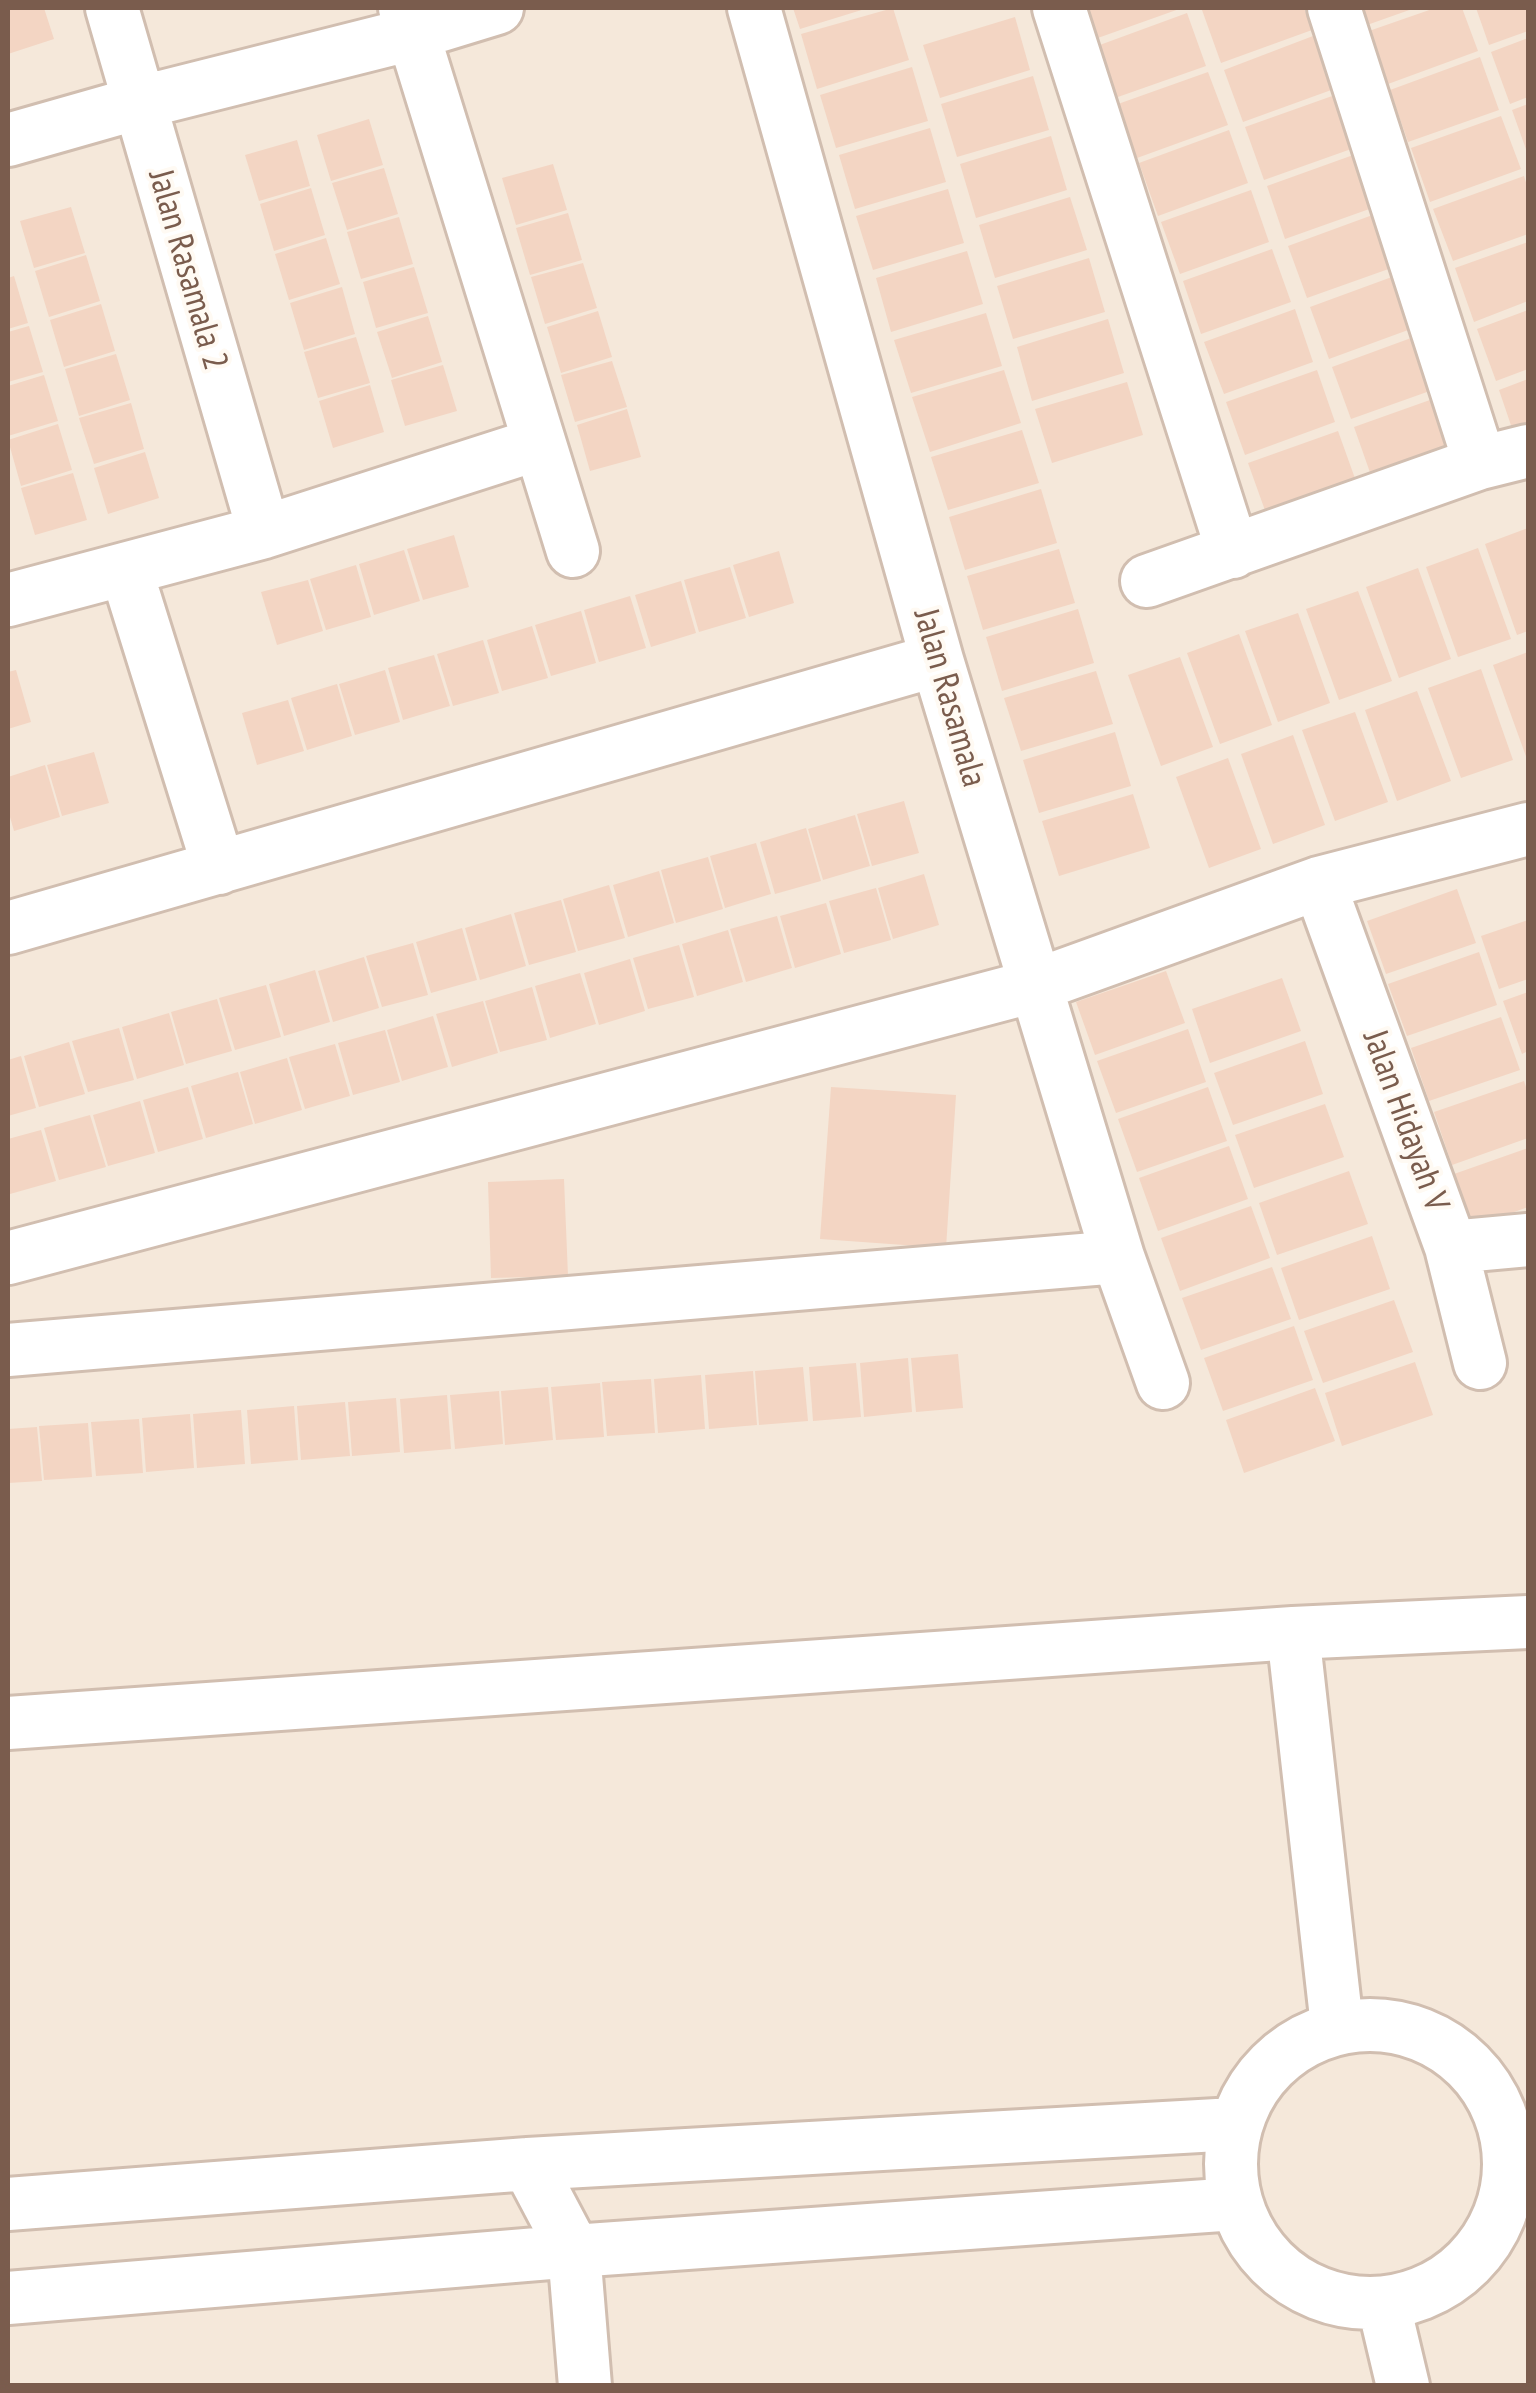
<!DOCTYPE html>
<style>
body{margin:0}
#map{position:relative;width:1536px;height:2393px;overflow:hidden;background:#fdf6ec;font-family:"PT Sans Narrow",sans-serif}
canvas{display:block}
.frame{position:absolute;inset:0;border:10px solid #7a5c4d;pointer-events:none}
</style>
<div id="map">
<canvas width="1536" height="2393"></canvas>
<div class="frame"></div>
</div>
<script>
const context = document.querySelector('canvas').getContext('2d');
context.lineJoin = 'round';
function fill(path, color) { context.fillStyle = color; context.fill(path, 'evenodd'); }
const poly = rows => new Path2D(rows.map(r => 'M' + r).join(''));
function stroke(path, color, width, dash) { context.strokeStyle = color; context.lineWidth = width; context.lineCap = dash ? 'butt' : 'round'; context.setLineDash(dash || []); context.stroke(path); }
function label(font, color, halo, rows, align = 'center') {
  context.font = font + ' "PT Sans Narrow",sans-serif'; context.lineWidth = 8; context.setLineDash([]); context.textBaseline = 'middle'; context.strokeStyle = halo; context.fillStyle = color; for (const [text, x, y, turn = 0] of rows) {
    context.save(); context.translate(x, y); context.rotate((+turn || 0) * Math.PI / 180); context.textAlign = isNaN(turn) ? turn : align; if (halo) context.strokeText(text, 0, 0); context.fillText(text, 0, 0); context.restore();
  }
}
const residential = poly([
 [8,8,1528,8,1528,2385,8,2386]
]);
const building = poly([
 [8,8,44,8,54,39,8,54],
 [793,8,868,8,800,29],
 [893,8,909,60,817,89,801,34],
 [1084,8,1182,8,1095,39],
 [1210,8,1304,8,1312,30,1221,63,1202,10],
 [1360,8,1415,8,1367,25],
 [1435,8,1462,8,1478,51,1388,84,1369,31],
 [1476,8,1528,8,1528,31,1489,45],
 [1187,13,1206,66,1115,98,1097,46],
 [1015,17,1030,70,940,98,923,45],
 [1313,36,1334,89,1243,122,1224,70],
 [1528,38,1528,97,1510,104,1491,52],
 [1480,57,1499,110,1408,142,1390,90],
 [912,67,928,121,836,148,820,95],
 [1208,72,1228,125,1137,158,1118,104],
 [1033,76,1049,130,957,157,941,104],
 [1335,95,1354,148,1264,180,1245,127],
 [1528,104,1528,155,1512,110],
 [1501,116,1521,169,1430,202,1411,148],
 [369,119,383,165,331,181,317,135],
 [930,128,946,182,855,209,839,155],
 [1229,130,1248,183,1158,216,1139,163],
 [1051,136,1067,190,976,218,960,164],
 [297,140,310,186,259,201,245,155],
 [1356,154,1375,207,1285,239,1267,186],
 [553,164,567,210,516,225,502,178],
 [384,168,398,214,347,230,332,183],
 [1524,176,1528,189,1528,234,1453,261,1433,209],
 [311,188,325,235,274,251,260,204],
 [948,189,964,243,873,270,856,216],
 [1251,190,1269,242,1180,274,1161,222],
 [1070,197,1087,250,995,278,979,225],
 [71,207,85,253,34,268,20,221],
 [568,213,582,260,530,275,516,228],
 [1378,213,1397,266,1307,298,1288,246],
 [399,217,413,264,361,279,347,232],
 [326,238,340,284,289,300,275,254],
 [1528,242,1528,301,1474,322,1455,268],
 [1272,249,1291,302,1201,334,1183,281],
 [967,251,983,304,891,332,876,278],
 [86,255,100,301,49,317,35,271],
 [1089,258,1105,312,1013,339,997,286],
 [583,263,597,308,545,324,531,277],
 [414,267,428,313,376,328,363,282],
 [1400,274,1419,326,1329,359,1310,307],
 [14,276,28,323,8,329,8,278],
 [342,287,355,334,304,350,290,303],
 [101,304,115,351,64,367,50,320],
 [1295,309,1313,362,1224,394,1204,342],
 [1528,310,1528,369,1496,381,1477,329],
 [598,311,612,357,561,373,547,327],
 [986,313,1002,366,911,393,894,340],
 [428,316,442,362,392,378,377,332],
 [1108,319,1124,373,1032,401,1017,347],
 [29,326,43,372,8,382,8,332],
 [1422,334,1441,387,1351,419,1332,367],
 [356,337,370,383,318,398,304,352],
 [116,354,130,400,79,416,65,369],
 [612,361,627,407,575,422,561,375],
 [443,365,457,411,405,426,391,380],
 [1004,370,1021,423,930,452,912,397],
 [1317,370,1335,422,1245,455,1226,402],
 [44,375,58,421,8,436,8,386],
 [1528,379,1528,439,1517,443,1499,390],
 [1127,382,1143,435,1052,463,1035,409],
 [370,385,384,432,333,448,319,401],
 [1444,395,1463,448,1373,481,1354,427],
 [131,403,144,449,94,464,79,418],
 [627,409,641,457,590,471,577,425],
 [58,424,72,470,21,486,8,440],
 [1022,430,1039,483,948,510,931,457],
 [1338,431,1357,484,1267,516,1248,463],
 [145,452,159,498,108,514,94,468],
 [73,473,87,520,35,535,21,488],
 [1041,489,1057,543,965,570,949,517],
 [1528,528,1528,631,1517,635,1485,544],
 [454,535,469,587,423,600,407,549],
 [1478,548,1511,639,1458,657,1426,567],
 [1059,549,1075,603,983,630,967,576],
 [404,550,420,601,374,615,359,564],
 [779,551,794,603,749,617,733,565],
 [356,565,371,617,326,630,310,579],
 [730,567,746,618,699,632,684,580],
 [1418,568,1451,659,1399,678,1366,587],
 [308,580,323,631,277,645,261,592],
 [681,581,696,633,651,647,635,595],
 [1358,591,1392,681,1339,700,1306,609],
 [630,596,646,648,599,662,584,610],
 [1078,609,1094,663,1002,691,986,637],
 [581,611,596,663,551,676,535,625],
 [1298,613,1330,703,1278,722,1245,631],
 [532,626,548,678,502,691,487,640],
 [1239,634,1272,725,1220,744,1187,653],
 [483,640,499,693,453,706,437,654],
 [1528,652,1528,762,1493,665],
 [434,655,450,706,403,720,388,668],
 [1180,657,1213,747,1161,766,1128,675],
 [1481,669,1513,760,1461,778,1428,688],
 [16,670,31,722,8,729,8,672],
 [385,670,400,722,355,735,339,684],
 [1096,671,1113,724,1021,751,1004,698],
 [337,684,352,736,307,750,291,698],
 [1417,691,1451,781,1397,801,1365,710],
 [288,700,304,751,257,765,242,713],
 [1355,712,1388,802,1335,821,1302,730],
 [1115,732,1131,786,1039,813,1023,760],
 [1293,735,1325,825,1273,844,1241,754],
 [94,752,109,803,62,816,47,765],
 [1228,758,1261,849,1209,868,1176,777],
 [45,765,60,817,14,831,8,810,8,777],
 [1133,794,1150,848,1059,876,1042,821],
 [904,801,919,853,872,866,857,814],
 [855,815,870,866,823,880,808,829],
 [806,828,821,881,775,894,760,842],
 [756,843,771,894,725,908,710,856],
 [708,857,723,909,676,923,661,870],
 [659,871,674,923,628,937,613,885],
 [924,874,939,925,893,939,878,888],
 [609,885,625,938,578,951,563,899],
 [876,888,891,940,844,953,829,901],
 [1457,889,1476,943,1386,974,1367,921],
 [561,900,576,952,529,965,514,913],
 [826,903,841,954,795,968,780,916],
 [511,914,526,966,480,980,465,928],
 [777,916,792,968,746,982,730,929],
 [1528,920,1528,979,1499,989,1481,936],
 [462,928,477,980,431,993,416,942],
 [728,930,743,982,697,996,682,944],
 [413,943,428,995,382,1007,366,956],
 [679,945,694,997,648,1009,633,958],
 [1479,952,1497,1005,1407,1036,1388,984],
 [364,957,379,1008,333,1022,318,971],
 [630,959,645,1011,599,1025,584,973],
 [315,970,330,1022,284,1036,269,984],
 [1166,971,1185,1023,1095,1055,1076,1002],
 [580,973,596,1024,550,1038,535,986],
 [1282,978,1301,1031,1210,1063,1192,1009],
 [266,985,281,1037,235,1050,219,998],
 [532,987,547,1040,500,1052,485,1001],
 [1528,992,1528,1051,1522,1054,1503,1001],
 [217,999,232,1051,186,1064,171,1012],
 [483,1001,498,1053,452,1067,436,1014],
 [169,1013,184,1065,137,1079,122,1027],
 [433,1016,448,1067,402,1081,387,1030],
 [1501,1017,1520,1070,1429,1101,1411,1048],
 [119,1028,134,1080,88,1092,72,1041],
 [1188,1029,1206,1082,1116,1113,1097,1061],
 [385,1030,400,1082,353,1095,338,1043],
 [1305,1041,1323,1094,1233,1125,1214,1073],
 [69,1042,85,1094,39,1107,24,1056],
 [335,1044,350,1096,305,1109,289,1057],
 [21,1056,36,1108,8,1116,8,1060],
 [287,1058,302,1110,255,1124,240,1072],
 [238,1072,253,1124,206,1138,191,1086],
 [1524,1081,1528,1093,1528,1138,1452,1165,1434,1112],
 [188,1087,203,1139,158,1152,143,1100],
 [831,1087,956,1095,946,1248,820,1239],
 [1208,1087,1227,1141,1137,1172,1118,1119],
 [140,1101,155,1153,108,1166,93,1115],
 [1325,1104,1344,1157,1254,1188,1235,1135],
 [90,1115,106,1167,59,1180,44,1128],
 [41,1130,56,1181,10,1194,8,1139],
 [1229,1146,1248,1199,1158,1231,1139,1178],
 [1528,1148,1528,1207,1473,1227,1454,1174],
 [1349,1171,1368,1224,1277,1255,1259,1203],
 [564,1179,568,1276,491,1278,488,1182],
 [1251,1206,1270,1258,1180,1291,1161,1238],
 [1372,1236,1390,1289,1299,1320,1281,1268],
 [1272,1267,1291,1319,1201,1350,1182,1298],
 [1394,1300,1413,1352,1323,1383,1304,1331],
 [1294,1326,1313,1380,1223,1411,1204,1358],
 [958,1354,963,1408,916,1412,911,1358],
 [908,1358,912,1412,864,1417,860,1363],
 [1415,1362,1433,1415,1342,1446,1325,1393],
 [856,1363,861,1417,813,1421,809,1367],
 [803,1367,808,1421,759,1425,755,1371],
 [753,1371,757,1425,709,1429,705,1375],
 [701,1375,705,1429,658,1433,654,1379],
 [651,1379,655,1433,607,1436,602,1382],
 [600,1383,604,1437,556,1440,551,1387],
 [548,1387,553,1440,505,1445,501,1391],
 [1315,1388,1335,1441,1244,1473,1226,1420],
 [499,1391,503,1444,455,1449,450,1395],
 [447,1395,451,1449,404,1453,400,1399],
 [396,1398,400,1452,352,1456,348,1402],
 [345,1402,350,1456,301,1460,297,1406],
 [294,1406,298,1460,251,1464,247,1410],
 [241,1410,245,1464,197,1468,193,1414],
 [190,1414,194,1468,146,1472,142,1418],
 [139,1419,143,1473,96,1476,91,1422],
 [88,1423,92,1477,44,1480,39,1426],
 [37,1427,42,1481,8,1483,8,1429]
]);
const street = poly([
 [112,8,264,532],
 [405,8,573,551],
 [754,8,937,660,1118,1257,1163,1383],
 [1059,8,1233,552],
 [1334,8,1480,463],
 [8,140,138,103,412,34,497,8],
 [126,570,219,868],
 [1147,581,1480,463,1528,451],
 [8,600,264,532,538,444],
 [1319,883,1451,1247,1480,1363],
 [8,928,937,660],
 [1451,1247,1528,1240],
 [8,1258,1034,986,1319,883,1528,829],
 [8,1350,1118,1257],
 [1293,1633,1337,2026],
 [8,1723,1293,1633,1528,1622],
 '1231 2164a139 139 0 1 1 278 0a139 139 0 1 1-278 0Z',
 [528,2164,574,2251,585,2386],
 [8,2204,528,2164,1235,2124],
 [8,2298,574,2251,1235,2204],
 [1384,2306,1403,2386]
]);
const streetNames = [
 ["Jalan Rasamala 2",187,270,74],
 ["Jalan Rasamala",949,698,74],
 ["Jalan Hidayah V",1405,1121,70]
];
fill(residential, '#f5e8da');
fill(building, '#f3d5c3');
stroke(street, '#d1beb0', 58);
stroke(street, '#fff', 52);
label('35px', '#7a5c4d', '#fffaf3', streetNames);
</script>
